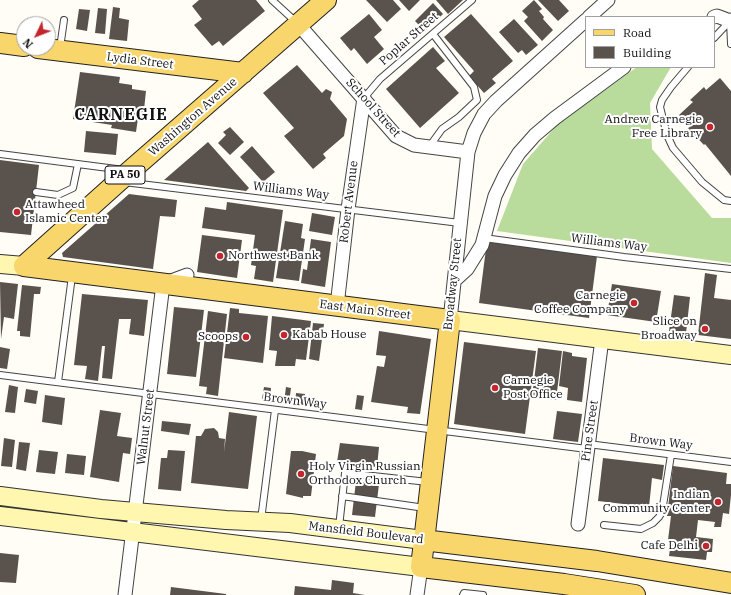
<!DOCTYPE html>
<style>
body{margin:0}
#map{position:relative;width:731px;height:595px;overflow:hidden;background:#fffdf5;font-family:"IBM Plex Serif",serif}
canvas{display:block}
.legend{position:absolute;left:585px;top:16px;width:130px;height:52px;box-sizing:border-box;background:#fff;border:1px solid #a0a0a0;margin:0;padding:5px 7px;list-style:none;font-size:12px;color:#111}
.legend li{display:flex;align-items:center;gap:8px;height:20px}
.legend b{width:20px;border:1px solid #a0a0a0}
.north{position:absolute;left:16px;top:16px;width:40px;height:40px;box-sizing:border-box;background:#fff;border:1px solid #a0a0a0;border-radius:50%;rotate:227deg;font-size:11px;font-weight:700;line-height:16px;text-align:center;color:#111}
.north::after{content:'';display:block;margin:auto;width:14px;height:18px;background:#c4262e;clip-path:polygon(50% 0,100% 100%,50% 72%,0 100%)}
</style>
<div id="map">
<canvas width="731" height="595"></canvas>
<ul class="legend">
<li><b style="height:5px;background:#f9d66b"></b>Road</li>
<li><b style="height:11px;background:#5a524d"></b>Building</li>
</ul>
<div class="north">N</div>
</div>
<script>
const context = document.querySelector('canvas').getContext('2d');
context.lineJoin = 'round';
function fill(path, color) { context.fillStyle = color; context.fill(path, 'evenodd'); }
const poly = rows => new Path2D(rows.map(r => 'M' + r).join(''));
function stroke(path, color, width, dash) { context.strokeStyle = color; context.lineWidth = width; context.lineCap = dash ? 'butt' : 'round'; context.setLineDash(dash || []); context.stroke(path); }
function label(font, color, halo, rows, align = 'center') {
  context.font = font + ' "IBM Plex Serif",serif'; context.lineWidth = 4; context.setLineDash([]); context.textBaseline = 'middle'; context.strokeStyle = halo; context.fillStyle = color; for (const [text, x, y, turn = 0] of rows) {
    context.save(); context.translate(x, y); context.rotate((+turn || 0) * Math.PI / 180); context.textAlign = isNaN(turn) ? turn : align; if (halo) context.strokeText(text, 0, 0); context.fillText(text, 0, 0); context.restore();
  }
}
const forest = poly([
 [637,67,671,67,650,103,652,149,712,218,731,218,731,263,497,231,523,164,557,125]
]);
const building = poly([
 [199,0,256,0,265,11,223,46,219,41,212,46,194,25,202,19,192,6],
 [366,0,393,0,401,9,387,22],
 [399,0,420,0,409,11],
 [436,0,463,0,448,14],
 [534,0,542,9,539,11,544,17,543,19,553,30,542,41,524,21,528,17,522,11],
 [538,0,559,0,569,11,558,21],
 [433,3,443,14,425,31,415,21],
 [113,7,120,8,119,18,129,20,127,41,109,39],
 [98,8,107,9,105,34,95,33],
 [79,9,90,10,87,31,76,29],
 [369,14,382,30,374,37,384,49,367,64,354,48,351,51,340,38],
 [471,14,513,61,492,79,496,83,484,93,469,76,474,71,444,37],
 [514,19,538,45,526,55,522,50,518,53,499,32],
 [433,47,445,61,436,68,459,93,420,128,386,89],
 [297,65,322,93,326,89,332,92,330,99,347,119,344,136,323,154,326,158,313,169,284,136,294,128,263,93],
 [80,72,120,77,119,83,132,85,132,89,146,91,143,119,138,118,136,132,111,128,112,125,73,119],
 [720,78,731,91,731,176,705,144,704,145,688,128,690,127,679,115,693,102,690,100,704,87,706,90],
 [230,127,244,142,230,155,218,143,226,135,223,132],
 [86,131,118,134,116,155,84,152],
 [208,142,249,188,246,191,164,180],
 [252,146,275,172,263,182,240,157],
 [0,160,39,165,31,235,0,232],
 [129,194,177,200,175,217,160,216,153,269,63,257,62,253],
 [227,202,283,210,273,282,254,279,256,266,251,265,255,235,202,228,205,207,226,210],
 [312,213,335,217,332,235,309,231],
 [285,221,303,224,301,238,305,239,299,281,276,278],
 [202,235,242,240,237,278,197,272],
 [311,239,331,242,325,287,301,283,303,269,307,270],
 [487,241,597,256,589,318,479,303],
 [705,273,717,275,714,298,731,300,731,339,698,335],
 [0,282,18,284,14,319,4,317,1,339],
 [612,284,661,291,656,322,607,315],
 [22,285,41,287,40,294,34,294,30,337,20,336,20,331,17,331],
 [82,294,148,300,144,336,129,334,131,319,119,319,112,379,102,378,105,346,102,346,98,381,85,379,87,366,74,365],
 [674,295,690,297,686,333,669,331],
 [174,307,204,310,196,377,167,374],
 [230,308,239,309,239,313,268,316,263,363,224,358],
 [208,311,227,314,218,396,206,394,207,387,199,386],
 [272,316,311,321,306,360,296,359,297,351,295,366,275,366,277,351,269,350],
 [313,323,324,324,319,361,309,359],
 [379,331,431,339,420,414,407,413,408,407,371,402,377,366,384,367,386,356,376,355],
 [464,342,536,351,525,434,454,424],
 [0,347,10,349,7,369,0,368],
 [538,348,562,351,556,400,532,397],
 [563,351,572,353,572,356,587,358,582,402,567,400,568,388,559,386],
 [9,385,18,387,15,413,5,412],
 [264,387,271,388,270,400,262,399],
 [286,387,291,388,289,403,284,402],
 [26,389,38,391,36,404,24,402],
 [296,393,305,394,304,405,295,404],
 [45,395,65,398,62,425,42,422],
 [357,395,364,396,362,410,355,409],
 [100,410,121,413,117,436,132,438,130,454,123,453,119,482,90,477],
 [557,411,582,414,578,442,553,439],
 [229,412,257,416,248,489,191,483,196,436,201,436,205,429,214,428,218,432,219,438,225,439,224,452],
 [162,421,191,424,189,435,161,431],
 [4,438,15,440,12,467,1,466],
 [19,442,30,443,26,471,16,469],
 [340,443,379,447,377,467,337,462],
 [39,450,58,452,55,474,36,472],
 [168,450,185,451,181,491,158,489,161,458,167,458],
 [291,451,302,451,316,454,311,496,303,496,303,498,286,494],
 [67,454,86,456,84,475,65,473],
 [603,458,664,465,662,480,652,478,649,507,598,501],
 [673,466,727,473,726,484,731,484,731,495,729,514,723,513,721,527,714,527,715,522,698,520,696,537,713,539,712,552,707,552,706,560,669,556,671,541,668,540,671,516,667,516],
 [356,481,379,484,375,517,352,515],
 [0,553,19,555,16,583,0,582],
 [332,580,354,583,353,593,365,595,294,595,295,586,331,590],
 [171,587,226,594,226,595,170,595]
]);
const lane = poly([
 [272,0,296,22],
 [730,21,731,44],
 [714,38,730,21],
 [60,48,64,20],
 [688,67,671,87,662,100,660,107,667,135,673,148,702,182,724,200,731,201],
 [364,98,380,79,472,0],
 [429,147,442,129,459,117,477,100,474,87,433,34],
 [0,154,124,170],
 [124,182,460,223],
 [36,192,58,195,73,188,78,164],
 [484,238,624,257,731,269],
 [0,375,587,449],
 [58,382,72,276],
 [588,444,731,462],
 [342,496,425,508],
 [261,520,275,410],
 [604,525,641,529,653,523,659,517,662,512,671,455],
 [339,527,345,473,428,482],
 [463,595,464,593,483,595]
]);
const street = poly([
 [589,17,608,0],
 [714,17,717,16,730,21,731,20],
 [299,25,396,136,414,145,468,152],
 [455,280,467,269,482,245,495,196,505,175,519,153,535,135,555,118,624,67],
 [337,306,348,209,364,98],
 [450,320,468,152,474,133,484,114,496,101,586,20],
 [578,524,602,339],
 [125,595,163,284,187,275],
 [417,595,421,567]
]);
const secondary = poly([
 [0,264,24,266],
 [450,320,731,355],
 [0,496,101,509,226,520,290,523,423,540],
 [0,516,421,567]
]);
const primary = poly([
 [0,43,24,46],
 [38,48,243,73],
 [24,266,450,320,421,567,564,584,635,595],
 [24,266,130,171,326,0],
 [423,540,597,561,731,583]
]);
const markers = [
 [710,127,4,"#c4262e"],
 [17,212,4,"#c4262e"],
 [220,256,4,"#c4262e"],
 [634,303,4,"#c4262e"],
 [705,329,4,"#c4262e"],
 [284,335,4,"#c4262e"],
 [246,337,4,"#c4262e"],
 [495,388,4,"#c4262e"],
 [301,474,4,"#c4262e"],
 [718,502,4,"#c4262e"],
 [706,546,4,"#c4262e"]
];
const shields = [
 [125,175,40]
];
const shieldNames = [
 ["PA 50",125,175]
];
const streetNames = [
 ["Poplar Street",409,39,-41],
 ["Lydia Street",140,61,7],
 ["School Street",373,108,48],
 ["Washington Avenue",193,117,-41],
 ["Williams Way",291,191,7],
 ["Robert Avenue",349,202,-83],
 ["Williams Way",609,243,7],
 ["Broadway Street",453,284,-84],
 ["East Main Street",365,310,7],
 ["Brown Way",295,401,7],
 ["Walnut Street",146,427,-83],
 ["Pine Street",590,431,-82],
 ["Brown Way",661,442,7],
 ["Mansfield Boulevard",366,533,7]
];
const poiNames = [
 ["Andrew Carnegie",702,120],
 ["Free Library",702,134],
 ["Attawheed",25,205,"left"],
 ["Islamic Center",25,219,"left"],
 ["Northwest Bank",228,256,"left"],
 ["Carnegie",626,296],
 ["Coffee Company",626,310],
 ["Slice on",697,322],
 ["Broadway",697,336],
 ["Kabab House",292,335,"left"],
 ["Scoops",238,337],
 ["Carnegie",503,381,"left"],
 ["Post Office",503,395,"left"],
 ["Holy Virgin Russian",309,467,"left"],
 ["Orthodox Church",309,481,"left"],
 ["Indian",710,495],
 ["Community Center",710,509],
 ["Cafe Delhi",698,546]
];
const districtNames = [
 ["CARNEGIE",121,115]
];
fill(forest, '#b9dc9c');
fill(building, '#5a524d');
stroke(lane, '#444', 8);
stroke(street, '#444', 15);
stroke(secondary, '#333', 20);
stroke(primary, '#222', 22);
stroke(lane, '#fff', 6);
stroke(street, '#fff', 13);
stroke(secondary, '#fff6b0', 18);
stroke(primary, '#f9d66b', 20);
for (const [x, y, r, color] of markers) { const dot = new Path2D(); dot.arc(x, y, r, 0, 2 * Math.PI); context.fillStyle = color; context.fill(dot); stroke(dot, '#fff', 1.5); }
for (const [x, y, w] of shields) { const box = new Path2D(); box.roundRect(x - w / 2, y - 9, w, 18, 3); context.fillStyle = '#fff'; context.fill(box); stroke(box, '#111', 1); }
label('bold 11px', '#111', null, shieldNames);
label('12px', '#111', '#fff', streetNames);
label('12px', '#111', '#fff', poiNames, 'right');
context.letterSpacing = '1px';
label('bold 16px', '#111', '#fff', districtNames);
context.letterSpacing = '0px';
</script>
